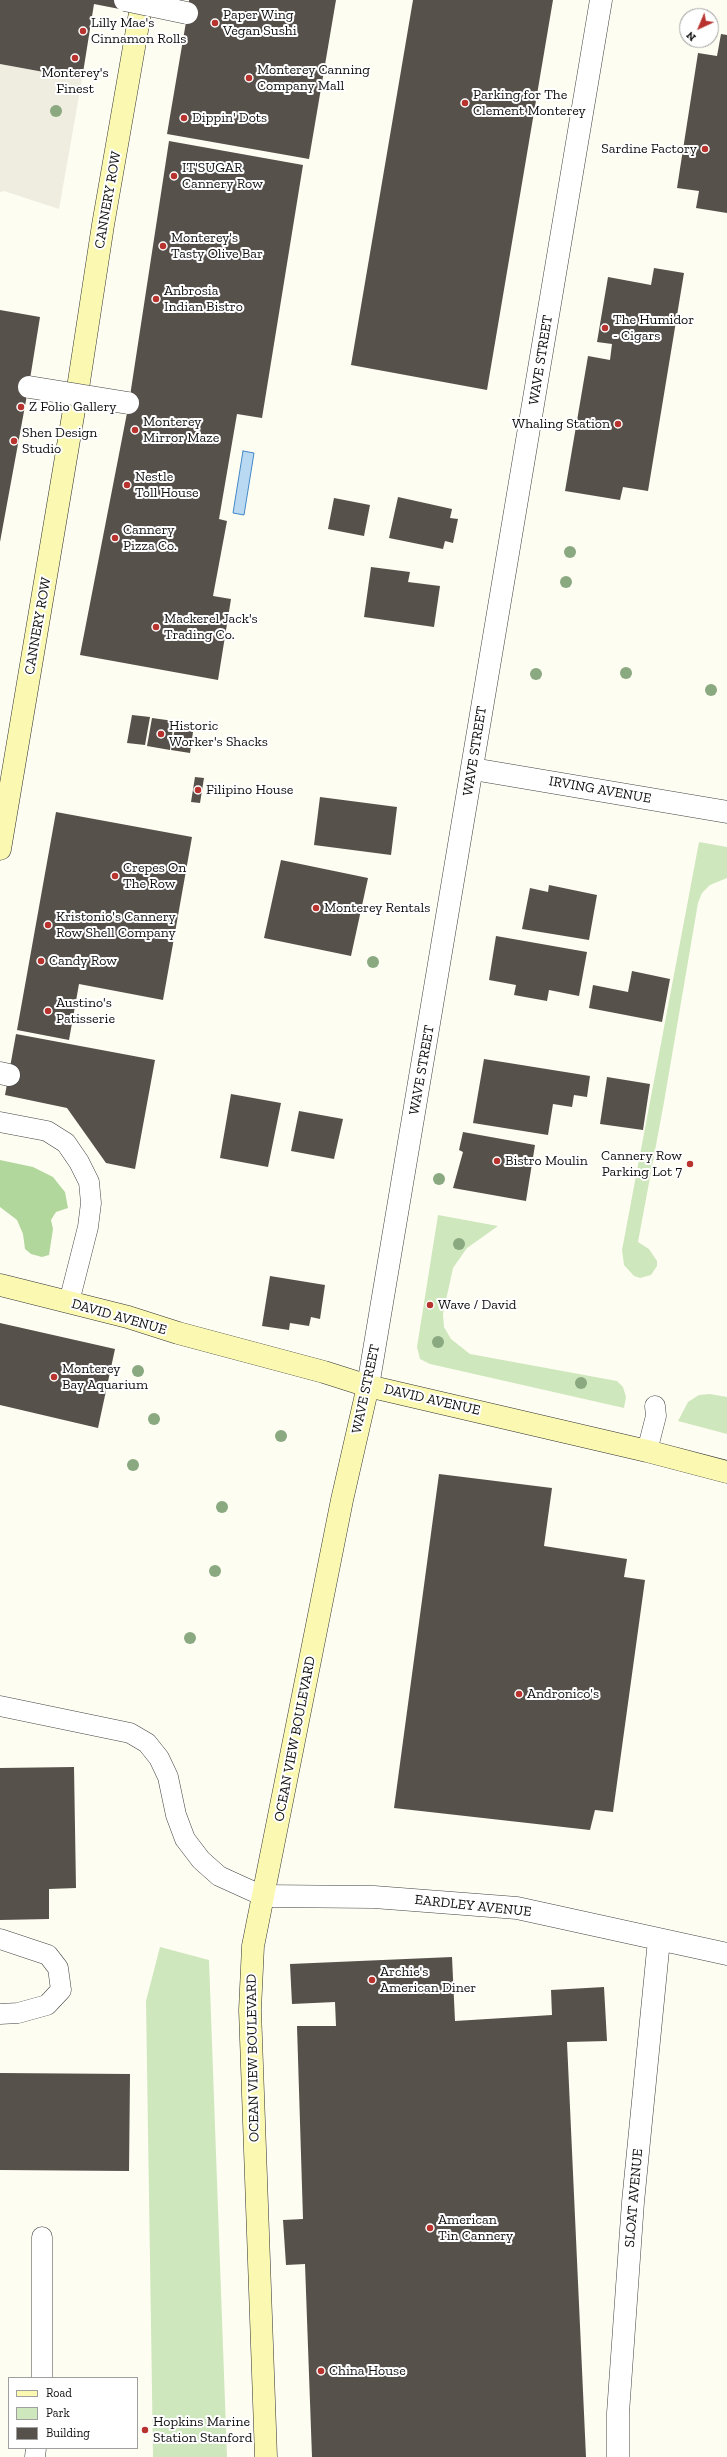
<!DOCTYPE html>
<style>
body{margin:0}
#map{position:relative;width:727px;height:2457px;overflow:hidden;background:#fefdf2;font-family:"Zilla Slab",serif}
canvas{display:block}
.legend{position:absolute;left:8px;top:2377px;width:130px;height:72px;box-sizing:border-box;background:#fff;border:1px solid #9f9f9f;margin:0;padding:5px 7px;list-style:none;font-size:12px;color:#0f0f0f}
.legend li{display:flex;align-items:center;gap:8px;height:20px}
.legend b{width:20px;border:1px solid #9f9f9f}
.north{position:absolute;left:679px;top:8px;width:40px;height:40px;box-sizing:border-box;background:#fff;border:1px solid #9f9f9f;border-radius:50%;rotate:224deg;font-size:11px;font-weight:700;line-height:16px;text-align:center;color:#0f0f0f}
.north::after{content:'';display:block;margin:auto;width:14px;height:18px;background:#b8332e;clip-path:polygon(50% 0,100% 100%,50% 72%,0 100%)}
</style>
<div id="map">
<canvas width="727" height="2457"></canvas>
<ul class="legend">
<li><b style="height:5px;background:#faf8b1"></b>Road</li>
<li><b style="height:11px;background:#cfe7bd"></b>Park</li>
<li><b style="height:11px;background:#57514c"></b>Building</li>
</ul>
<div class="north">N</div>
</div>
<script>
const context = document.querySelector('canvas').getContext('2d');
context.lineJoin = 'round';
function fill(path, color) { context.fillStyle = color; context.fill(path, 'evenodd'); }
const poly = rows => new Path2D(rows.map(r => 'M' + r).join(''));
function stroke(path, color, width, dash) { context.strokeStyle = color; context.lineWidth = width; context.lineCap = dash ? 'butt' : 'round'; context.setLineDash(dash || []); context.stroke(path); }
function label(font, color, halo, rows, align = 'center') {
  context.font = font + ' "Zilla Slab",serif'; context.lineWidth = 4; context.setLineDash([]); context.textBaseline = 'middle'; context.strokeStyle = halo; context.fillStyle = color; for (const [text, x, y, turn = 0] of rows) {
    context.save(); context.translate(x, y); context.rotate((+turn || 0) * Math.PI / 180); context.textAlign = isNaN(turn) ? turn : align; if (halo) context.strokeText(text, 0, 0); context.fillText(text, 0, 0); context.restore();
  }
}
const green = poly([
 [699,842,727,847,727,878,710,885,702,893,698,903,664,1102,638,1242,649,1249,657,1261,657,1266,651,1275,640,1278,634,1276,624,1265,622,1250],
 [438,1215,498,1226,467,1248,453,1268,443,1314,444,1327,451,1339,470,1354,617,1381,623,1387,626,1397,624,1408,430,1364,420,1359,417,1347],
 [710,1394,727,1397,727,1434,678,1421,688,1402,699,1395],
 [160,1947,209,1960,227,2457,153,2457,146,2001]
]);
const forest = poly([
 [0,1160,33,1167,53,1177,65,1192,68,1208,56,1212,51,1220,53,1229,49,1255,42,1257,31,1254,25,1249,23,1234,17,1220,0,1207]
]);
const plaza = poly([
 [0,64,82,79,59,209,4,191,0,192]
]);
const water = poly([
 [243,451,254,453,244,515,233,513,243,451]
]);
const building = poly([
 [0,0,167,0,189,5,189,0,336,0,309,159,167,134,186,22,94,4,82,79,0,64],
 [413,0,553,0,487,390,351,365],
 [721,34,727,35,727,213,696,208,699,191,677,188,698,53,717,56],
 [169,141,303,165,262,418,237,414,219,519,227,521,213,596,231,599,218,680,80,655,127,413,27,395,0,542,0,310,40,317,30,379,130,396],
 [654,268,684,273,648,491,623,487,620,500,565,491,588,356,610,360,612,344,597,342,608,277,651,285],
 [398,497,452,509,450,518,458,519,453,543,445,541,443,549,389,538],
 [334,498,370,505,364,536,328,529],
 [371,567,410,572,408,582,440,586,434,627,364,617],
 [132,715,150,717,145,745,127,743],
 [152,718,174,721,170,750,147,746],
 [176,722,194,725,190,753,171,750],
 [195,777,204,778,200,803,191,802],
 [320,797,397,807,391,855,314,845],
 [56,812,192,837,163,1000,79,984,69,1040,17,1030],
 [281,860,368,878,351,956,264,938],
 [549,885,597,895,589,940,522,929,530,888,548,892],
 [496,936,587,952,579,996,549,990,547,1001,514,995,516,985,489,980],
 [632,971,670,979,662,1022,589,1008,593,985,628,992],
 [16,1034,155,1060,135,1169,106,1163,67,1108,5,1095],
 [484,1059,590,1076,587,1097,574,1095,572,1107,553,1104,548,1135,473,1123],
 [607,1077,650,1084,643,1130,600,1124],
 [231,1094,281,1103,268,1167,220,1158],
 [299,1111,343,1119,334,1159,291,1151],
 [463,1132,535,1145,526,1201,453,1188,463,1152,459,1150],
 [270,1276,325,1285,320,1319,311,1317,309,1326,290,1323,289,1330,262,1326],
 [0,1323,115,1349,98,1428,0,1405],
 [439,1474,552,1488,544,1546,627,1559,624,1577,645,1580,613,1812,595,1810,590,1830,394,1808],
 [74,1767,76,1888,49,1889,49,1919,0,1920,0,1768],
 [452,1957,455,2021,552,2015,551,1990,604,1987,607,2041,567,2042,586,2457,312,2457,305,2264,286,2265,283,2220,303,2219,297,2026,336,2026,335,2002,292,2004,290,1964],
 [0,2073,130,2074,129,2171,0,2170]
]);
const lane = poly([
 [0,1122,47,1131,66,1143,79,1162,89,1182,91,1203,88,1227,69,1302],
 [647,1451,656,1416,655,1406],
 [0,1706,130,1733,147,1743,159,1758,168,1777,176,1815,185,1839,201,1860,219,1876,263,1896],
 [0,1939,48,1955,58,1968,61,1990,47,2005,18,2013,0,2014],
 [42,2378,42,2237],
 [35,2457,36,2448]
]);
const street = poly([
 [473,769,727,812],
 [0,1073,9,1075],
 [368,1386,601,0],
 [263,1896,374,1897,517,1908,727,1954],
 [618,2457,618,2413,633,2202,659,1940]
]);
const secondary = poly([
 [78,388,103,225,140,13],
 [0,849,75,404],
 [0,1285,128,1317,178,1333,324,1372,368,1386,647,1451,727,1472],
 [266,2457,250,2010,253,1946,342,1500,368,1386]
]);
const streetBridge = poly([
 [125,0,187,13],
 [29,387,128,403]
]);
const trees = [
 [56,111],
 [570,552],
 [566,582],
 [626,673],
 [536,674],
 [711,690],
 [373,962],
 [439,1179],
 [459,1244],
 [438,1342],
 [138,1371],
 [581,1383],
 [154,1419],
 [281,1436],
 [133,1465],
 [222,1507],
 [215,1571],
 [190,1638]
];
const markers = [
 [215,23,4,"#b8332e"],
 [83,31,4,"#b8332e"],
 [75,58,4,"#b8332e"],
 [249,78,4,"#b8332e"],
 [465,103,4,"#b8332e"],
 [184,118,4,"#b8332e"],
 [705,149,4,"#b8332e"],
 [174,176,4,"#b8332e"],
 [163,246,4,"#b8332e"],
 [156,299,4,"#b8332e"],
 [605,328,4,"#b8332e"],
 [21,407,4,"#b8332e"],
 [618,424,4,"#b8332e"],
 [135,430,4,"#b8332e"],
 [14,441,4,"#b8332e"],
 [127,485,4,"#b8332e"],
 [115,538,4,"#b8332e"],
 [156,627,4,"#b8332e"],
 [161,734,4,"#b8332e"],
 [198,790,4,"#b8332e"],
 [115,876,4,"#b8332e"],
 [316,908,4,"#b8332e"],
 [48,925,4,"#b8332e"],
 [41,961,4,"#b8332e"],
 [48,1011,4,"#b8332e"],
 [497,1161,4,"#b8332e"],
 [690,1164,4,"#b8332e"],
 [430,1305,4,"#b8332e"],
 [54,1377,4,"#b8332e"],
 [519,1694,4,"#b8332e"],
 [372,1980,4,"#b8332e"],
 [430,2228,4,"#b8332e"],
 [321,2371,4,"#b8332e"],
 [145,2430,4,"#b8332e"]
];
const poiNames = [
 ["Paper Wing",223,15],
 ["Vegan Sushi",223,31],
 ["Lilly Mae's",91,23],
 ["Cinnamon Rolls",91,39],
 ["Monterey Canning",257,70],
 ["Company Mall",257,86],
 ["Monterey's",75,73,"center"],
 ["Finest",75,89,"center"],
 ["Parking for The",473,95],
 ["Clement Monterey",473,111],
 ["Dippin' Dots",192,118],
 ["Sardine Factory",697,149,"right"],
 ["IT'SUGAR",182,168],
 ["Cannery Row",182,184],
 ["Monterey's",171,238],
 ["Tasty Olive Bar",171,254],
 ["Anbrosia",164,291],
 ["Indian Bistro",164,307],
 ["The Humidor",613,320],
 ["- Cigars",613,336],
 ["Z Folio Gallery",29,407],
 ["Monterey",143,422],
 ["Mirror Maze",143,438],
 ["Whaling Station",610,424,"right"],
 ["Shen Design",22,433],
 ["Studio",22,449],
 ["Nestle",135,477],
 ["Toll House",135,493],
 ["Cannery",123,530],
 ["Pizza Co.",123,546],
 ["Mackerel Jack's",164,619],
 ["Trading Co.",164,635],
 ["Historic",169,726],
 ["Worker's Shacks",169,742],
 ["Filipino House",206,790],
 ["Crepes On",123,868],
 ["The Row",123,884],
 ["Monterey Rentals",324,908],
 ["Kristonio's Cannery",56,917],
 ["Row Shell Company",56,933],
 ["Candy Row",49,961],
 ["Austino's",56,1003],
 ["Patisserie",56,1019],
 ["Cannery Row",682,1156,"right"],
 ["Parking Lot 7",682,1172,"right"],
 ["Bistro Moulin",505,1161],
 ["Wave / David",438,1305],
 ["Monterey",62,1369],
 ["Bay Aquarium",62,1385],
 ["Andronico's",527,1694],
 ["Archie's",380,1972],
 ["American Diner",380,1988],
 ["American",438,2220],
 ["Tin Cannery",438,2236],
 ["China House",329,2371],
 ["Hopkins Marine",153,2422],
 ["Station Stanford",153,2438]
];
const streetNames = [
 ["CANNERY ROW",108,200,-80],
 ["WAVE STREET",541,360,-81],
 ["CANNERY ROW",38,626,-80],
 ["WAVE STREET",475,751,-81],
 ["IRVING AVENUE",600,790,10],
 ["WAVE STREET",422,1070,-80],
 ["DAVID AVENUE",119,1317,16],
 ["WAVE STREET",366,1389,-78],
 ["DAVID AVENUE",432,1400,13],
 ["OCEAN VIEW BOULEVARD",295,1739,-79],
 ["EARDLEY AVENUE",473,1906,6],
 ["OCEAN VIEW BOULEVARD",253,2058,-91],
 ["SLOAT AVENUE",634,2198,-85]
];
fill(green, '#cfe7bd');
fill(forest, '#b2d79d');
fill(plaza, '#efece0');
fill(water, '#b9d9f3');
stroke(water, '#4488c6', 1);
fill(building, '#57514c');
stroke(lane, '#424242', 21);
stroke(street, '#424242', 23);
stroke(secondary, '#313131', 23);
stroke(lane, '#fff', 20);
stroke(street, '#fff', 22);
stroke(secondary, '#faf8b1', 22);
stroke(streetBridge, '#424242', 23, []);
stroke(streetBridge, '#fff', 22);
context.fillStyle = '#8aa980';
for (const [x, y] of trees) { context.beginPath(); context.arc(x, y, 6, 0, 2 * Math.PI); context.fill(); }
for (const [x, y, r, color] of markers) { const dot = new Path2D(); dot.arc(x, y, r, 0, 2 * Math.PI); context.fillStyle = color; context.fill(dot); stroke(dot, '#fff', 1.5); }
label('14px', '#0f0f0f', '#fff', poiNames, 'left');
label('14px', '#0f0f0f', '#fff', streetNames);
</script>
